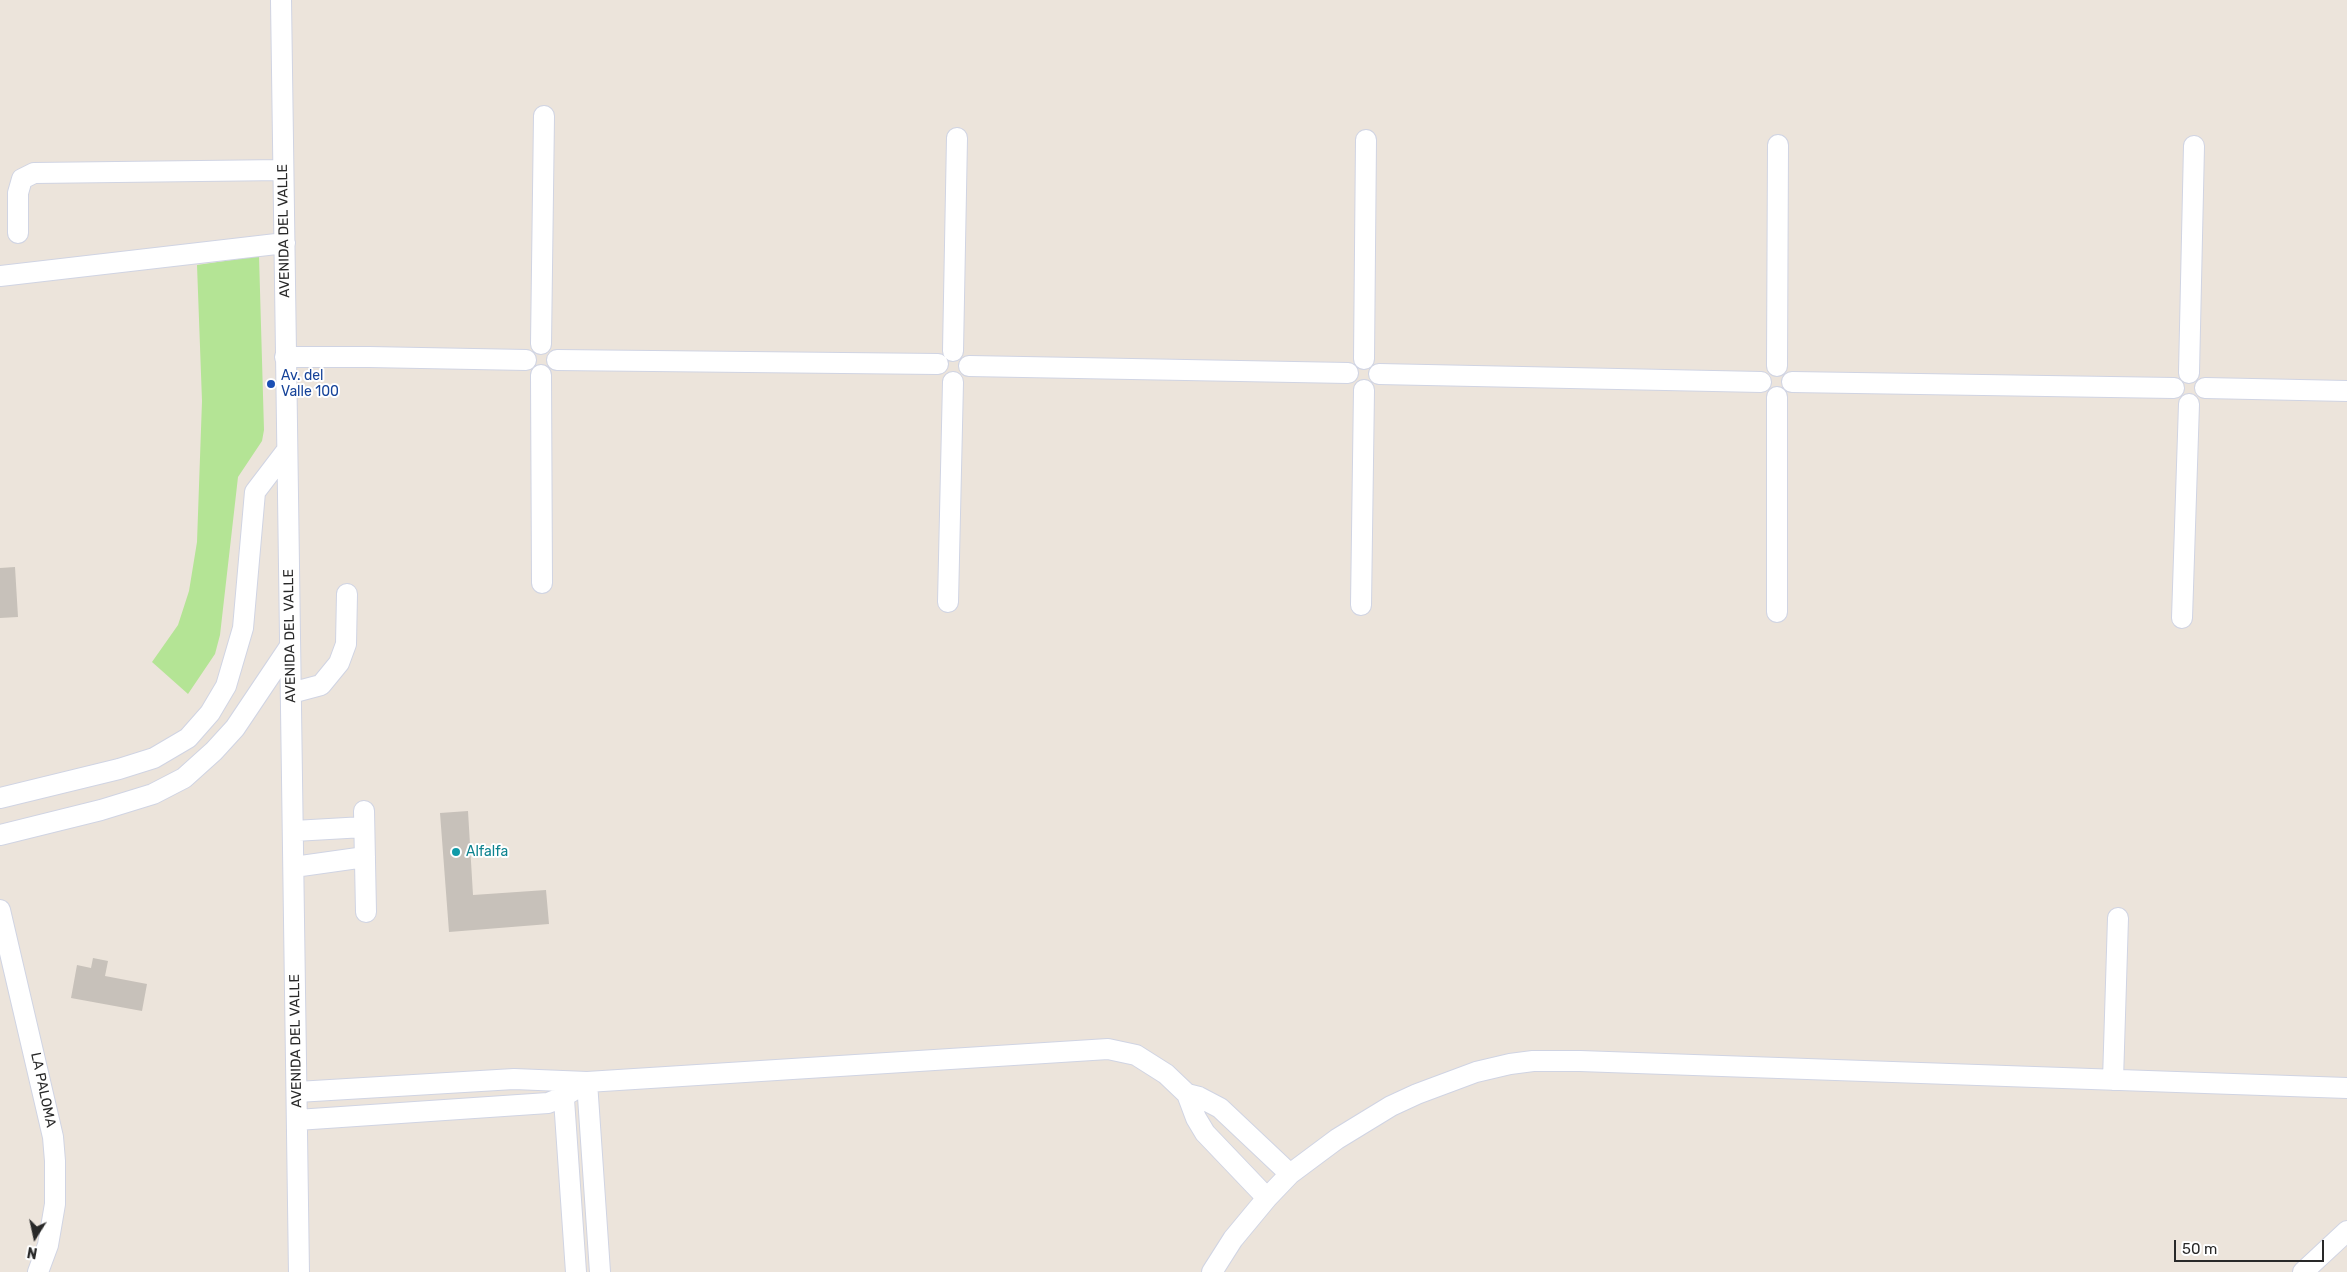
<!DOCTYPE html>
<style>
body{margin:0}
#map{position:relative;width:2347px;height:1272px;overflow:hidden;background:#ece4db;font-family:Rubik,sans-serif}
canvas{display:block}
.north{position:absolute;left:10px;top:1212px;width:50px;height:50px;-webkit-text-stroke:4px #fff;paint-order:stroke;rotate:190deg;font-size:14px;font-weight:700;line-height:20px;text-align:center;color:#292929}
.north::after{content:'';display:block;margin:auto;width:18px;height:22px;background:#292929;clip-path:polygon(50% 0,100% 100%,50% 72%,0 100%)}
.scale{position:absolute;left:2174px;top:1240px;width:150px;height:22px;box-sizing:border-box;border:2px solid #292929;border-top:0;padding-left:6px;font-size:15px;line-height:18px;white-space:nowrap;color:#292929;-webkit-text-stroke:4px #fff;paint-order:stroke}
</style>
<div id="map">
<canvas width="2347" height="1272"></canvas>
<div class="north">N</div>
<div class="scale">50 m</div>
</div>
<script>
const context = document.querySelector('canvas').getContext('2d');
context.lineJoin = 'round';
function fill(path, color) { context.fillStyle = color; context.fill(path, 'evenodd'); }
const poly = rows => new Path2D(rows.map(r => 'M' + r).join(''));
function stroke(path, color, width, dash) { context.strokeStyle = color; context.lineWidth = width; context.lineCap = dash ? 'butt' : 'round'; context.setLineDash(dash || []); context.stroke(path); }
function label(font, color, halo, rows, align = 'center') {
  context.font = font + ' Rubik,sans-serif'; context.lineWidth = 4; context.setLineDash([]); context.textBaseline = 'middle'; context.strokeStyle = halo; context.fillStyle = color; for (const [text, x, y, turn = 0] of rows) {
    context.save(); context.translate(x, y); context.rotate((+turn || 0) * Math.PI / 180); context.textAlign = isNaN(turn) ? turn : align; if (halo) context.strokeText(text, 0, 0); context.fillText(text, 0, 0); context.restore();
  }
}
const green = poly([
 [259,256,264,430,262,441,238,477,220,635,215,654,188,694,152,662,178,625,189,591,197,542,202,401,197,265]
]);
const building = poly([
 [15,567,18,617,0,618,0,568],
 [468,811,473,895,546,890,549,924,449,932,440,813],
 [93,958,108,961,105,976,147,984,142,1011,71,998,77,965,91,968]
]);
const minor = poly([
 [281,0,299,1272],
 [18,233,18,193,22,179,34,173,283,170],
 [0,276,285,243],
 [541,344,544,116],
 [953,351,957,138],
 [285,357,369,357,526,360],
 [1364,359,1366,140],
 [557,360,938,364],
 [969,366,1348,373],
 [1777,366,1778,145],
 [2189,373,2194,146],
 [1379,374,1761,382],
 [541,375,542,583],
 [1792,382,2174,388],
 [2205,388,2347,391],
 [1777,397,1777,612],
 [948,602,953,382],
 [1361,605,1364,390],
 [2182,618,2189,404],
 [291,693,321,685,339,663,346,644,347,594],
 [0,798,119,769,154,758,188,738,210,713,226,686,243,628,255,492,287,450],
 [364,811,366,912],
 [294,831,364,827],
 [0,835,101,810,153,794,184,778,214,751,235,728,290,646],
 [294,867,365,857],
 [0,910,53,1137,55,1161,55,1204,48,1245,38,1272],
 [2113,1080,2118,918],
 [587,1082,600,1272],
 [563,1085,576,1272],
 [297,1092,514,1079,587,1082,1108,1049,1136,1055,1166,1074,1187,1094,1196,1118,1205,1133,1267,1198],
 [1187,1094,1199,1097,1220,1108,1290,1174],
 [297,1120,548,1103,563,1097,587,1082],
 [1212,1272,1233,1239,1267,1198,1290,1174,1337,1139,1391,1106,1417,1094,1476,1072,1510,1064,1533,1061,1580,1061,2347,1088],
 [2303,1272,2347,1231]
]);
const markers = [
 [271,384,5,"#1a4fb4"],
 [456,852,5,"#0f9aa8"]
];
const streetNames = [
 ["AVENIDA DEL VALLE",284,231,-91],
 ["AVENIDA DEL VALLE",290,636,-91],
 ["AVENIDA DEL VALLE",296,1041,-91],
 ["LA PALOMA",43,1090,78]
];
const transitNames = [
 ["Av. del",281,376],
 ["Valle 100",281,392]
];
const cultureNames = [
 ["Alfalfa",466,852]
];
fill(green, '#b4e495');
fill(building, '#c7c1ba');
stroke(minor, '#d0d4e3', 22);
stroke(minor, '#fff', 20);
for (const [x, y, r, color] of markers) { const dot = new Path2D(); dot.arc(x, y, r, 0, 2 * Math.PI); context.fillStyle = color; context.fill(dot); stroke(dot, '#fff', 2); }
label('14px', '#292929', '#fff', streetNames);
label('14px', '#164399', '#fff', transitNames, 'left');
label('14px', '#0d838f', '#fff', cultureNames, 'left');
</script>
